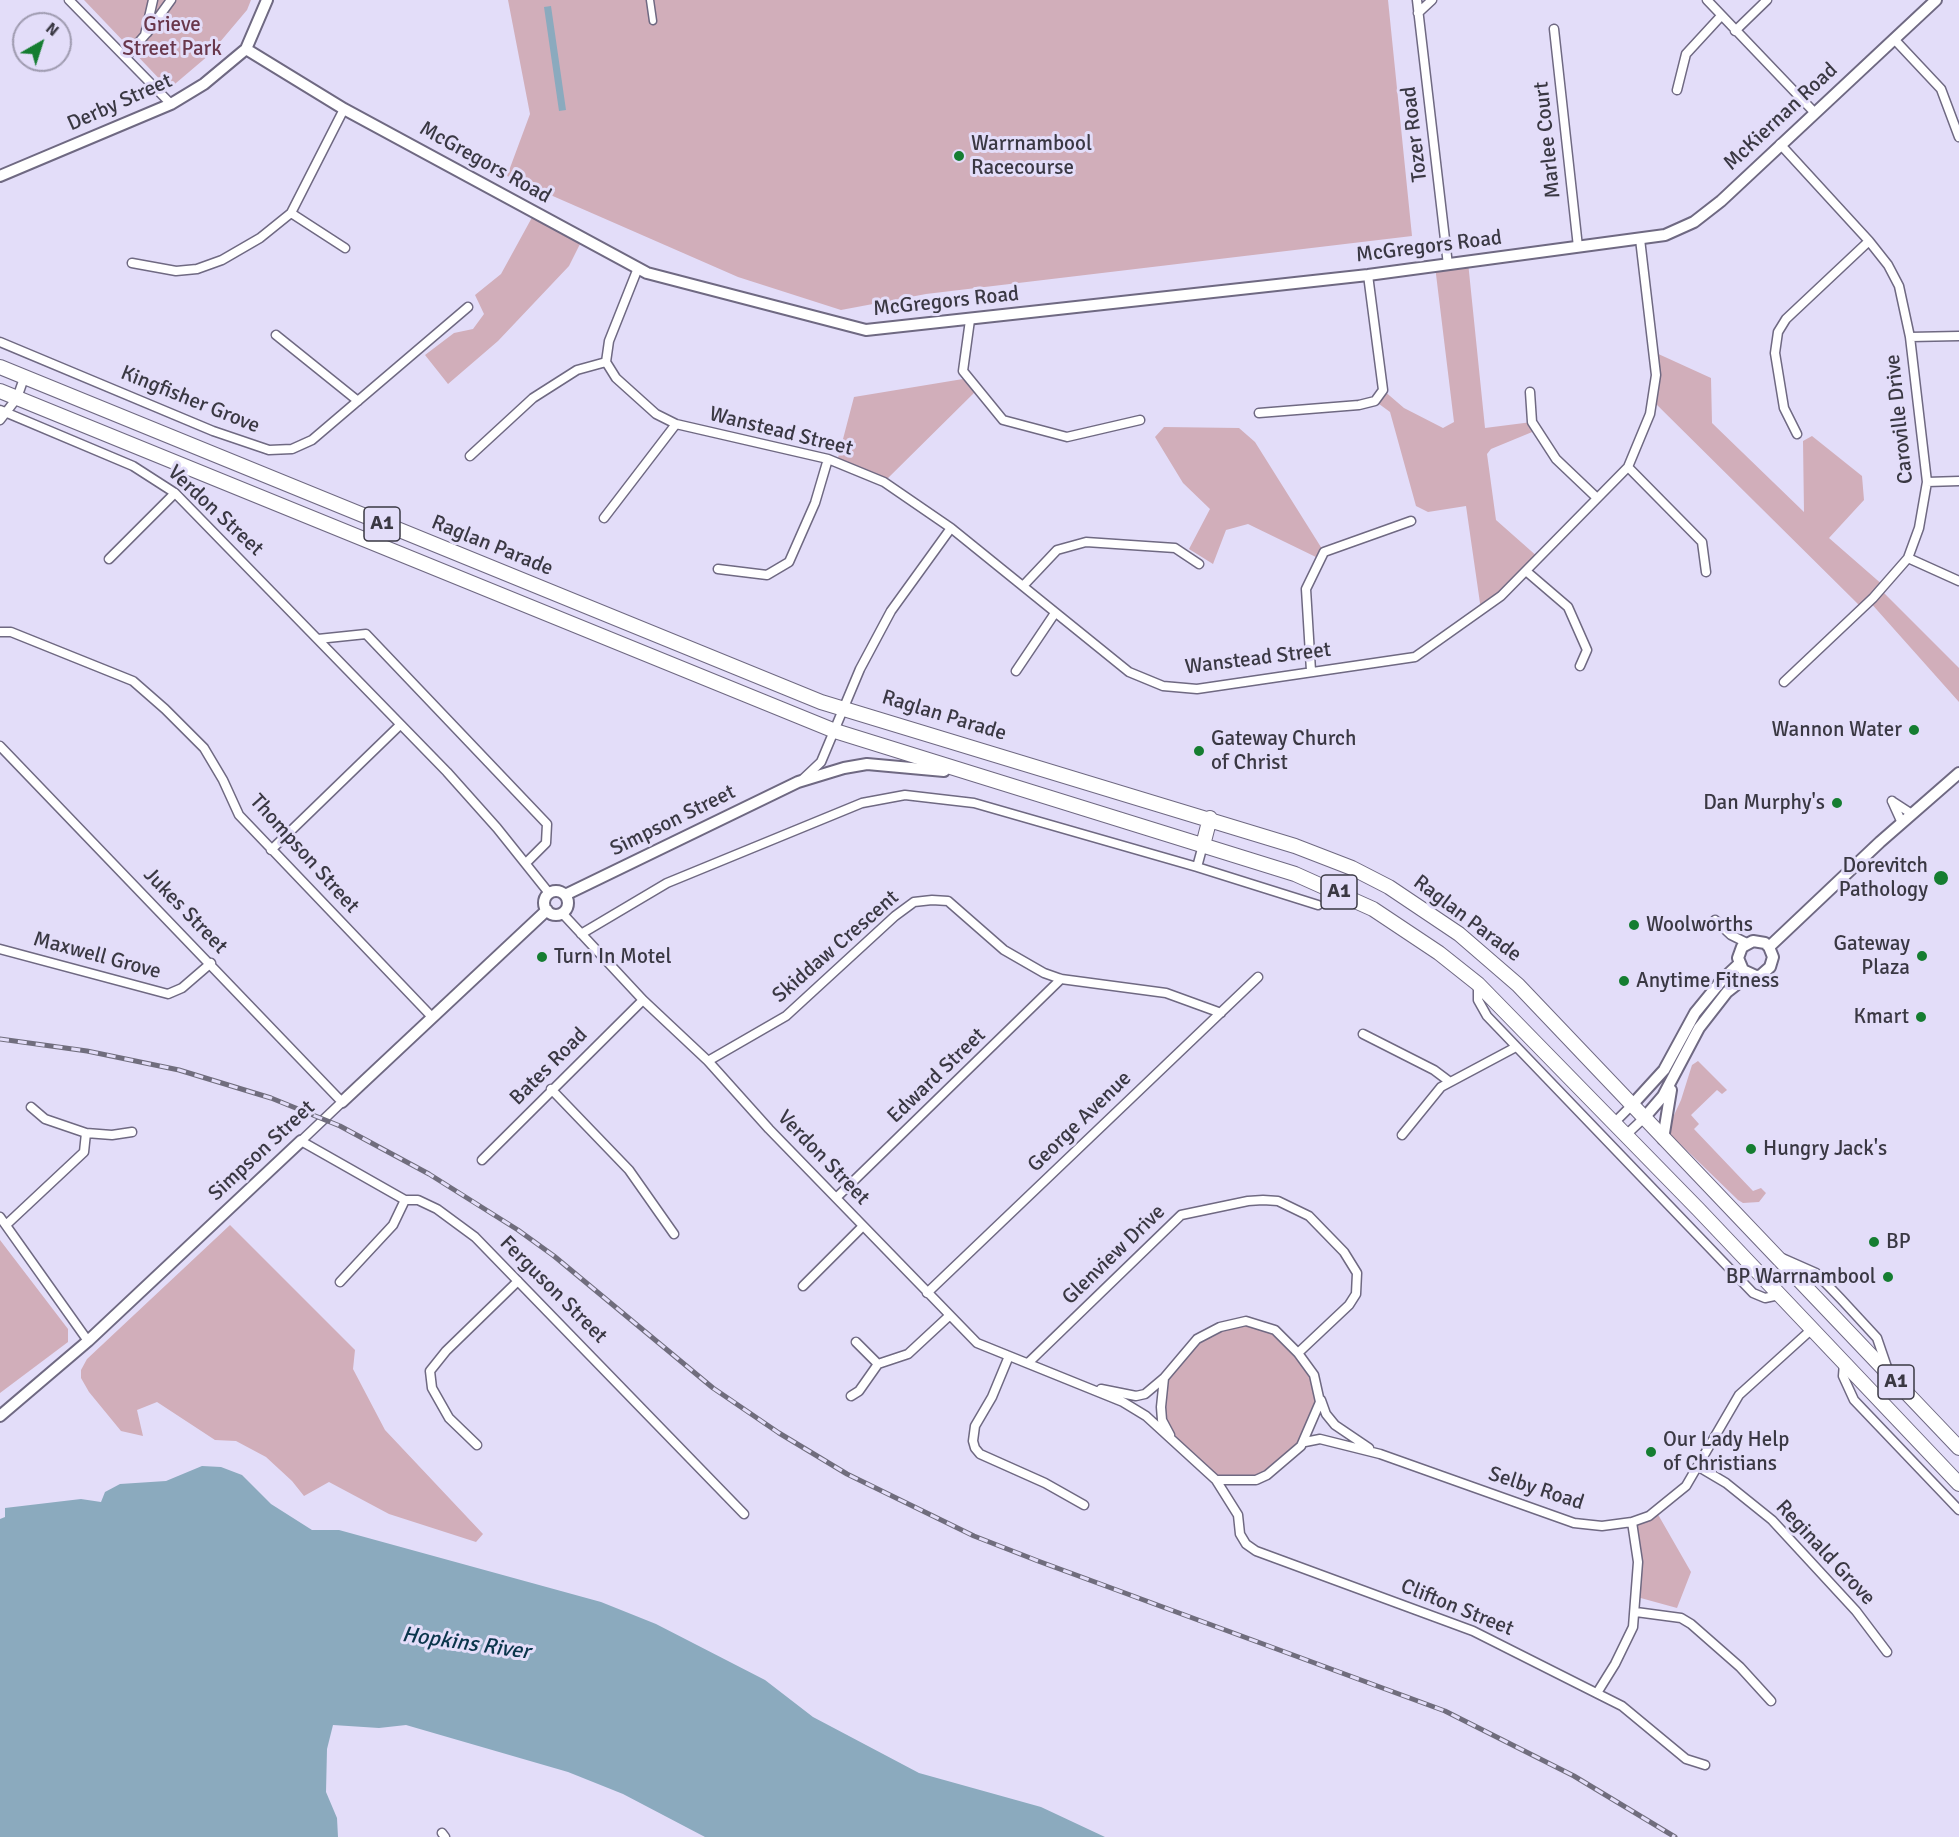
<!DOCTYPE html>
<style>
body{margin:0}
#map{position:relative;width:1959px;height:1837px;overflow:hidden;background:#e3ddf9;font-family:Signika,sans-serif}
canvas{display:block}
.north{position:absolute;left:12px;top:12px;width:60px;height:60px;box-sizing:border-box;background:#e3ddf9;border:2px solid #9f9bb0;border-radius:50%;rotate:39deg;font-size:16px;font-weight:700;line-height:24px;text-align:center;color:#3a3843}
.north::after{content:'';display:block;margin:auto;width:21px;height:27px;background:#157d31;clip-path:polygon(50% 0,100% 100%,50% 72%,0 100%)}
</style>
<div id="map">
<canvas width="1959" height="1837"></canvas>
<div class="north">N</div>
</div>
<script>
const context = document.querySelector('canvas').getContext('2d');
context.lineJoin = 'round';
function fill(path, color) { context.fillStyle = color; context.fill(path, 'evenodd'); }
const poly = rows => new Path2D(rows.map(r => 'M' + r).join(''));
function stroke(path, color, width, dash) { context.strokeStyle = color; context.lineWidth = width; context.lineCap = dash ? 'butt' : 'round'; context.setLineDash(dash || []); context.stroke(path); }
function label(font, color, halo, rows, align = 'center') {
  context.font = font + ' Signika,sans-serif'; context.lineWidth = 6; context.setLineDash([]); context.textBaseline = 'middle'; context.strokeStyle = halo; context.fillStyle = color; for (const [text, x, y, turn = 0] of rows) {
    context.save(); context.translate(x, y); context.rotate((+turn || 0) * Math.PI / 180); context.textAlign = isNaN(turn) ? turn : align; if (halo) context.strokeText(text, 0, 0); context.fillText(text, 0, 0); context.restore();
  }
}
const green = poly([
 [84,0,251,0,247,10,209,55,169,89],
 [508,0,1388,0,1412,236,926,294,841,310,738,277,507,176,530,114],
 [535,212,583,238,569,266,498,341,448,384,425,355,454,333,473,329,484,314,475,295,501,274],
 [1468,262,1485,428,1532,422,1537,430,1491,449,1487,454,1496,520,1539,558,1481,610,1466,506,1428,512,1416,506,1390,412,1375,401,1383,390,1404,408,1443,428,1454,422,1435,266],
 [1654,352,1711,378,1712,423,1804,512,1803,441,1812,436,1862,476,1864,500,1829,538,1884,586,1881,590,1959,668,1959,702,1869,601,1862,608,1652,400],
 [969,378,978,389,884,482,837,462,854,397],
 [1164,427,1239,428,1255,442,1324,552,1320,559,1248,524,1226,530,1213,564,1189,549,1210,509,1183,483,1155,437],
 [1698,1061,1727,1090,1722,1094,1717,1090,1691,1115,1699,1124,1694,1129,1753,1191,1761,1188,1766,1193,1759,1202,1743,1203,1738,1200,1670,1134,1669,1126,1681,1100,1692,1065],
 [230,1225,355,1350,353,1369,385,1430,483,1534,476,1542,389,1514,329,1482,304,1496,292,1481,266,1457,236,1441,215,1440,157,1402,137,1410,143,1436,121,1431,89,1392,81,1378,81,1370,87,1359],
 [0,1240,68,1329,68,1342,0,1393],
 [1246,1321,1275,1330,1314,1375,1320,1402,1305,1442,1267,1475,1216,1480,1170,1435,1161,1407,1162,1386,1197,1339],
 [1656,1511,1691,1572,1677,1608,1637,1597,1632,1522]
]);
const water = poly([
 [551,6,566,110,559,111,544,7],
 [202,1466,221,1467,242,1475,271,1504,312,1530,339,1530,601,1602,656,1624,765,1680,813,1717,919,1773,1041,1807,1105,1837,705,1837,623,1794,568,1772,406,1725,379,1728,333,1725,327,1749,326,1792,337,1818,338,1837,0,1837,0,1519,5,1517,5,1508,81,1499,101,1502,105,1492,120,1484,166,1481]
]);
const pedestrian = poly([
 [650,0,653,21]
]);
const minor = poly([
 [69,0,171,104],
 [1417,0,1448,265],
 [1707,0,1815,113],
 [1418,13,1432,0],
 [1554,29,1578,247],
 [1735,31,1767,0],
 [147,33,171,0],
 [1894,39,1941,89,1959,137],
 [126,57,145,35,153,0],
 [1677,90,1686,54,1721,16],
 [1780,144,1869,241,1888,265,1899,286,1910,337,1927,482,1919,528,1908,558,1873,598,1784,682],
 [291,213,345,248],
 [132,263,176,271,197,269,222,260,260,238,291,213,344,109],
 [638,268,609,341,606,362,616,378,656,414,676,424,828,459,884,482,951,528,1129,672,1163,686,1197,689,1415,657,1501,596,1628,467,1650,414,1656,375,1640,239],
 [970,320,963,371,1003,420,1067,437,1140,420],
 [276,335,358,401],
 [1910,337,1959,336],
 [0,342,213,431,269,450,292,449,312,440,468,307],
 [1530,392,1532,422,1556,459,1597,498],
 [0,410,133,466,175,493,447,772,497,828,549,893],
 [1259,413,1359,405,1375,401,1383,390,1368,275],
 [0,420,17,398,24,378],
 [1797,434,1784,408,1775,353,1778,332,1786,319,1869,241],
 [470,456,533,398,577,370,606,362],
 [1628,467,1702,542,1706,572],
 [1927,482,1959,481],
 [604,518,676,424],
 [1908,558,1959,581],
 [109,559,175,493],
 [718,569,767,575,789,562,815,503,828,459],
 [1526,571,1568,607,1587,650,1580,666],
 [1023,586,1057,550,1086,542,1175,548,1199,564],
 [0,632,11,632,133,681,165,709,204,748,223,780,239,815,432,1017],
 [318,639,366,634,547,824,546,843,526,863],
 [1016,671,1055,613],
 [1311,671,1306,589,1324,552,1411,521],
 [0,746,342,1102,301,1141,405,1200,418,1200,437,1209,475,1237,744,1514],
 [803,779,821,762,860,669,891,611,951,528],
 [1892,801,1912,814],
 [1892,801,1902,823],
 [271,850,400,725],
 [1197,867,1203,845],
 [562,913,643,1000,708,1061,769,1129,977,1343,1123,1402,1146,1416,1216,1480,1256,1480,1267,1475,1301,1446,1320,1402,1314,1375,1298,1353,1275,1330,1246,1321,1220,1327,1197,1339,1164,1378,1161,1407,1162,1420,1170,1435],
 [1715,920,1731,935,1747,943],
 [581,934,667,883,862,803,905,795,974,803,1197,867,1318,905],
 [0,949,168,994,182,988,211,963],
 [1478,984,1478,1000,1487,1016,1753,1293,1765,1298,1779,1295],
 [1363,1034,1434,1070,1450,1082],
 [708,1061,786,1016,895,916,914,902,932,900,948,901,1004,950,1044,973,1061,979,1166,993,1221,1013],
 [551,1089,629,1170,674,1234],
 [1614,1123,1632,1105],
 [86,1133,112,1135,132,1132],
 [1402,1135,1441,1087,1516,1047],
 [1626,1135,1644,1118],
 [482,1160,643,1000],
 [836,1198,1061,979],
 [0,1217,88,1341],
 [6,1225,84,1152,86,1133,45,1119,31,1107],
 [1782,1258,1816,1273,1841,1299,1877,1338,1888,1370],
 [340,1282,393,1225,405,1200],
 [803,1286,863,1226],
 [927,1293,1258,977],
 [856,1342,878,1364],
 [1009,1356,992,1397,975,1426,973,1441,975,1448,980,1454,1045,1483,1084,1505],
 [1028,1363,1181,1215,1248,1201,1263,1200,1278,1201,1309,1216,1344,1252,1357,1273,1356,1294,1349,1305,1298,1353],
 [1844,1363,1843,1376,1854,1400,1959,1510],
 [1101,1389,1136,1396,1145,1394,1164,1378],
 [851,1396,859,1391,878,1364,908,1354,949,1316],
 [1321,1400,1326,1414,1335,1425,1369,1448],
 [1305,1442,1320,1439,1380,1454,1574,1523,1602,1526,1632,1522,1649,1516,1686,1486,1739,1395,1812,1329],
 [477,1445,449,1418,432,1388,430,1371,446,1351,518,1281],
 [1699,1467,1726,1483,1772,1520,1856,1611,1887,1652],
 [1216,1480,1238,1515,1240,1534,1246,1544,1256,1551,1473,1631,1622,1706,1686,1759,1705,1765],
 [1636,1612,1681,1618,1691,1624,1740,1667,1771,1701],
 [1597,1693,1615,1664,1633,1627,1638,1562,1632,1522],
 [442,1833,445,1837]
]);
const tertiary = poly([
 [246,49,344,109,647,273,866,330,1368,275,1665,235,1694,222,1721,201,1936,0],
 [0,176,171,104,204,84,246,49,267,0],
 '544 903a12 12 0 1 1 24 0a12 12 0 1 1-24 0Z',
 [565,895,798,782,844,768,867,764,944,771],
 [1769,947,1880,842,1959,773],
 [342,1102,547,910],
 [1632,1105,1664,1070,1695,1013,1722,980,1739,964],
 [1644,1118,1663,1096,1699,1028,1727,992,1741,981,1761,975,1770,967,1773,957,1769,947,1765,943,1753,941,1742,947,1738,958,1743,970,1756,976],
 [1663,1139,1671,1090],
 [0,1416,88,1341,301,1141]
]);
const trunk = poly([
 [0,367,821,702,1295,846,1352,868,1389,887,1459,934,1518,985,1959,1448],
 [0,391,835,731,1295,874,1373,909,1439,953,1478,984,1699,1210,1959,1484],
 [1203,845,1210,818]
]);
const rail = poly([
 [0,1039,87,1051,179,1070,271,1098,340,1126,429,1174,518,1230,554,1256,713,1388,779,1433,847,1474,974,1536,1038,1561,1445,1711,1574,1776,1675,1837]
]);
const markers = [
 [959,156,6,"#157d31"],
 [1914,730,6,"#157d31"],
 [1199,751,6,"#157d31"],
 [1837,803,6,"#157d31"],
 [1941,878,8,"#157d31"],
 [1634,925,6,"#157d31"],
 [1922,956,6,"#157d31"],
 [542,957,6,"#157d31"],
 [1624,981,6,"#157d31"],
 [1921,1017,6,"#157d31"],
 [1751,1149,6,"#157d31"],
 [1874,1242,6,"#157d31"],
 [1888,1277,6,"#157d31"],
 [1651,1452,6,"#157d31"]
];
const shields = [
 [382,524,36],
 [1339,892,36],
 [1896,1382,36]
];
const shieldNames = [
 ["A1",382,524],
 ["A1",1339,892],
 ["A1",1896,1382]
];
const parkNames = [
 ["Grieve",172,25],
 ["Street Park",172,49]
];
const streetNames = [
 ["Derby Street",120,103,-24],
 ["McKiernan Road",1781,117,-43],
 ["Tozer Road",1415,134,-97],
 ["Marlee Court",1548,140,-96],
 ["McGregors Road",485,163,29],
 ["McGregors Road",1429,247,-7],
 ["McGregors Road",946,302,-6],
 ["Kingfisher Grove",190,400,22],
 ["Caroville Drive",1900,419,-96],
 ["Wanstead Street",781,432,14],
 ["Verdon Street",215,511,43],
 ["Raglan Parade",492,546,22],
 ["Wanstead Street",1258,659,-7],
 ["Raglan Parade",944,716,17],
 ["Simpson Street",673,821,-26],
 ["Thompson Street",304,854,48],
 ["Jukes Street",185,911,46],
 ["Raglan Parade",1467,919,37],
 ["Skiddaw Crescent",836,947,-41],
 ["Maxwell Grove",97,956,15],
 ["Bates Road",549,1067,-45],
 ["Edward Street",937,1076,-44],
 ["George Avenue",1080,1122,-44],
 ["Simpson Street",262,1151,-43],
 ["Verdon Street",823,1158,46],
 ["Glenview Drive",1114,1255,-44],
 ["Ferguson Street",553,1290,45],
 ["Selby Road",1536,1489,18],
 ["Reginald Grove",1825,1553,47],
 ["Clifton Street",1457,1608,22]
];
const poiNames = [
 ["Warrnambool",971,144],
 ["Racecourse",971,168],
 ["Wannon Water",1902,730,"right"],
 ["Gateway Church",1211,739],
 ["of Christ",1211,763],
 ["Dan Murphy's",1825,803,"right"],
 ["Dorevitch",1928,866,"right"],
 ["Pathology",1928,890,"right"],
 ["Woolworths",1646,925],
 ["Gateway",1910,944,"right"],
 ["Plaza",1910,968,"right"],
 ["Turn In Motel",554,957],
 ["Anytime Fitness",1636,981],
 ["Kmart",1909,1017,"right"],
 ["Hungry Jack's",1763,1149],
 ["BP",1886,1242],
 ["BP Warrnambool",1876,1277,"right"],
 ["Our Lady Help",1663,1440],
 ["of Christians",1663,1464]
];
const waterNames = [
 ["Hopkins River",466,1644,8]
];
fill(green, '#d1aeba');
fill(water, '#8baabe');
stroke(pedestrian, '#6f6982', 9);
stroke(minor, '#6f6982', 11);
stroke(tertiary, '#6f6982', 14);
stroke(trunk, '#6f6982', 16);
stroke(pedestrian, '#fff', 6);
stroke(minor, '#fff', 8);
stroke(tertiary, '#fff', 10);
stroke(trunk, '#fff', 14);
stroke(rail, '#706d7d', 5);
stroke(rail, '#e3ddf9', 3, [9]);
for (const [x, y, r, color] of markers) { const dot = new Path2D(); dot.arc(x, y, r, 0, 2 * Math.PI); context.fillStyle = color; context.fill(dot); stroke(dot, '#e3ddf9', 2); }
for (const [x, y, w] of shields) { const box = new Path2D(); box.roundRect(x - w / 2, y - 17, w, 34, 4.5); context.fillStyle = '#e3ddf9'; context.fill(box); stroke(box, '#3a3843', 1.5); }
label('bold 20px', '#3a3843', null, shieldNames);
label('21px', '#69374b', '#e3ddf9', parkNames);
label('21px', '#3a3843', '#e3ddf9', streetNames);
label('21px', '#3a3843', '#e3ddf9', poiNames, 'left');
label('italic 22px', '#0a354b', '#e3ddf9', waterNames);
</script>
